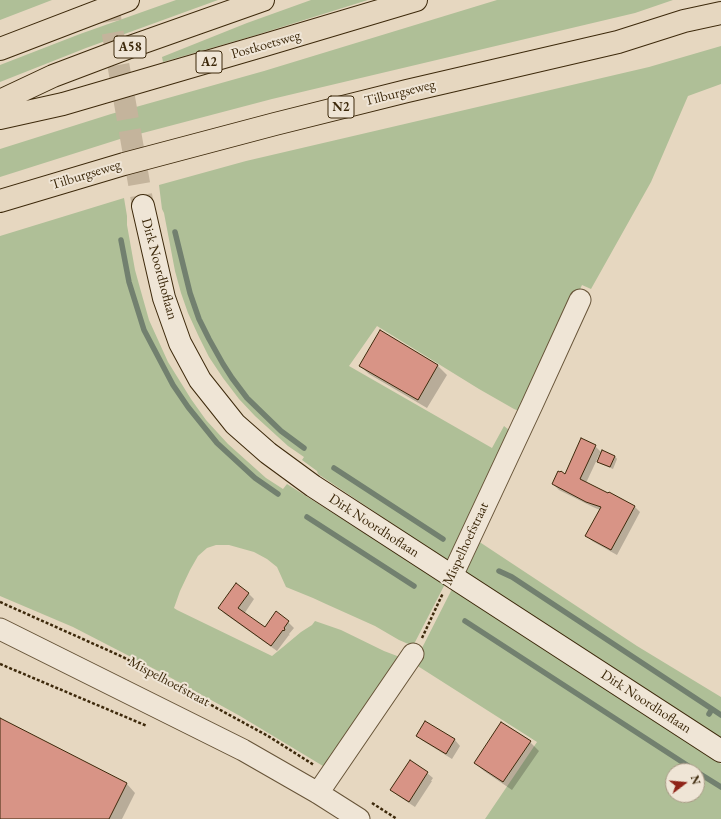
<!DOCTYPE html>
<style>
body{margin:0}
#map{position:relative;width:721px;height:819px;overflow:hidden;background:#e6d7c0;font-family:"EB Garamond",serif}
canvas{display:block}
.north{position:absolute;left:665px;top:763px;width:40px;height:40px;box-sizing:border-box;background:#efe5d6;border:1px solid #a89a85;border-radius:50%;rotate:74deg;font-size:11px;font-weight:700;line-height:16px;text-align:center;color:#3d290b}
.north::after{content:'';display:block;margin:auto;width:14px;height:18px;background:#8f2418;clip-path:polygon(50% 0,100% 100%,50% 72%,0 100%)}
</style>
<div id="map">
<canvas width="721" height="819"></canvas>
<div class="north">N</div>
</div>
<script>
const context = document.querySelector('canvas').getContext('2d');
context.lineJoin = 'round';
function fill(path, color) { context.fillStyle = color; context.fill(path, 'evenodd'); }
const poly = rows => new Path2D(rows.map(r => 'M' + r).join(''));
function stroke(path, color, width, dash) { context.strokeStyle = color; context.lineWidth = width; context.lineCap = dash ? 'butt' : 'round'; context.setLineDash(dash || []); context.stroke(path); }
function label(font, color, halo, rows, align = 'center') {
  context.font = font + ' "EB Garamond",serif'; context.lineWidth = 4; context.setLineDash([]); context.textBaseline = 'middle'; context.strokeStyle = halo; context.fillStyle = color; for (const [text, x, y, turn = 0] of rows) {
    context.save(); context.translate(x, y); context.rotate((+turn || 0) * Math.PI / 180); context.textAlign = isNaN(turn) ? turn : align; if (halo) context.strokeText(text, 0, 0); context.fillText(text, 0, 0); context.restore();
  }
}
const green = poly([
 [0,0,52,0,0,20],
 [176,0,218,0,86,48,0,82,0,65,80,34],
 [311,0,368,0,253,36,163,62,162,57,247,23],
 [497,0,673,0,635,13,272,99,120,139,0,177,0,149,111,114,264,71],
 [721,46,721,84,688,96,651,182,591,289,582,285,524,413,514,409,479,389,377,326,349,366,492,448,504,426,514,434,448,561,318,474,317,471,302,460,304,457,288,446,255,416,239,399,223,378,209,357,199,337,188,313,181,293,175,271,164,213,162,209,159,185,246,161,649,67],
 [124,198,127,216,127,225,135,270,140,288,149,320,168,362,191,399,206,420,228,444,266,478,283,489,287,484,445,584,413,646,399,640,375,626,326,604,313,598,286,587,277,567,267,559,254,552,229,545,216,545,207,548,198,556,190,570,180,591,174,608,177,610,272,656,283,647,301,632,312,625,315,621,341,630,384,651,405,659,326,767,323,766,240,716,164,674,73,627,0,596,0,236],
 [475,539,637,646,721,697,721,740,465,573,464,563],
 [452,589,721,764,721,819,485,819,537,742,413,663,422,648],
 [673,771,697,771,697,795,673,795]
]);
const shadow = poly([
 [380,332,438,366,447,375,427,408,369,374,360,366],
 [595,446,602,453,615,456,617,459,613,469,601,464,599,461,602,454,600,453,586,483,634,506,640,512,617,555,592,541,587,536,600,510,593,507,559,490,553,484,565,475],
 [236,585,249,594,254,599,244,614,265,628,288,622,294,628,289,634,290,636,289,635,277,651,225,614,219,608],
 [0,719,127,784,135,793,122,819,0,819],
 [426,722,455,740,460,746,452,759,423,741,417,736],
 [530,742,539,751,512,790,484,771,475,763],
 [427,773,433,778,431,781,432,781,415,807,397,795,391,790]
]);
const stream = poly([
 [175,232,190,293,199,319,209,339,223,364,232,378,247,398,281,431,304,448],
 [121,240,129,282,144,330,173,385,188,407,217,443,255,478,278,494],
 [334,468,443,539],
 [307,517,414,586],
 [499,571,512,577,712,709,709,714],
 [465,621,696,771],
 [712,709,721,715],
 [697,772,721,787]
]);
const building = poly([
 [380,330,438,365,418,400,359,366,380,330],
 [581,438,596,445,580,479,608,493,609,492,635,506,611,550,585,536,601,507,586,502,552,484,558,471,560,472,561,471,565,474,581,438],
 [602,450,615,456,610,467,597,462,602,450],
 [236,583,249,593,238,608,265,627,276,611,289,621,284,628,285,629,284,631,283,630,271,646,218,608,236,583],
 [0,718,127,783,109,819,0,819,0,718],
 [425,721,455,739,446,754,416,736,425,721],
 [501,722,531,741,503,782,474,763,501,722],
 [410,760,428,772,409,802,390,790,410,760]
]);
const secondaryTunnel = poly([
 [107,0,143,206]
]);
const path = poly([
 [0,602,123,657,268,736,314,765],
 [422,638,443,593],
 [0,664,147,726],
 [372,803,397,819]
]);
const street = poly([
 [452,576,532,405,580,300],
 [0,629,243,750,318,793,359,819],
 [318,793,413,654]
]);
const secondary = poly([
 [143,206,164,298,180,343,200,380,235,424,268,453,313,486,721,751]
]);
const highway = poly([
 [0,49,128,0],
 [0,101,53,76,127,48,263,0],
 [0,118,63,104,265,45,416,0],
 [0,201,124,164,275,124,407,91,618,42,684,21,721,13]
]);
const shields = [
 [130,47,32],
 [209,62,26],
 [341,107,26]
];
const shieldNames = [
 ["A58",130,47],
 ["A2",209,62],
 ["N2",341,107]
];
const streetNames = [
 ["Postkoetsweg",266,45,-16],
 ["Tilburgseweg",400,93,-14],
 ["Tilburgseweg",86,175,-17],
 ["Dirk Noordhoflaan",159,269,75],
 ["Dirk Noordhoflaan",374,526,33],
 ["Mispelhoefstraat",466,544,-65],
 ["Mispelhoefstraat",169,682,28],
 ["Dirk Noordhoflaan",646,702,33]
];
fill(green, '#afbf97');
fill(shadow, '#0003');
stroke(stream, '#72806f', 5.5);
fill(building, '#d89486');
stroke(building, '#3d290b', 1);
stroke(secondaryTunnel, '#c4b49c', 22, [22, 11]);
stroke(street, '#675438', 23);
stroke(secondary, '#3d290b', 24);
stroke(highway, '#3d290b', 24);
stroke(path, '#3d290b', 2.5, [3, 2]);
stroke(street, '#efe5d6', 21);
stroke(secondary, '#efe5d6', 22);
stroke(highway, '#e6d7c0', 22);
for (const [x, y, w] of shields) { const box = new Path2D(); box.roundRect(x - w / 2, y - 11, w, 22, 3); context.fillStyle = '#efe5d6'; context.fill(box); stroke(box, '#3d290b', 1); }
label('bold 13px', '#3d290b', null, shieldNames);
label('14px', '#3d290b', '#efe5d6', streetNames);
</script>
